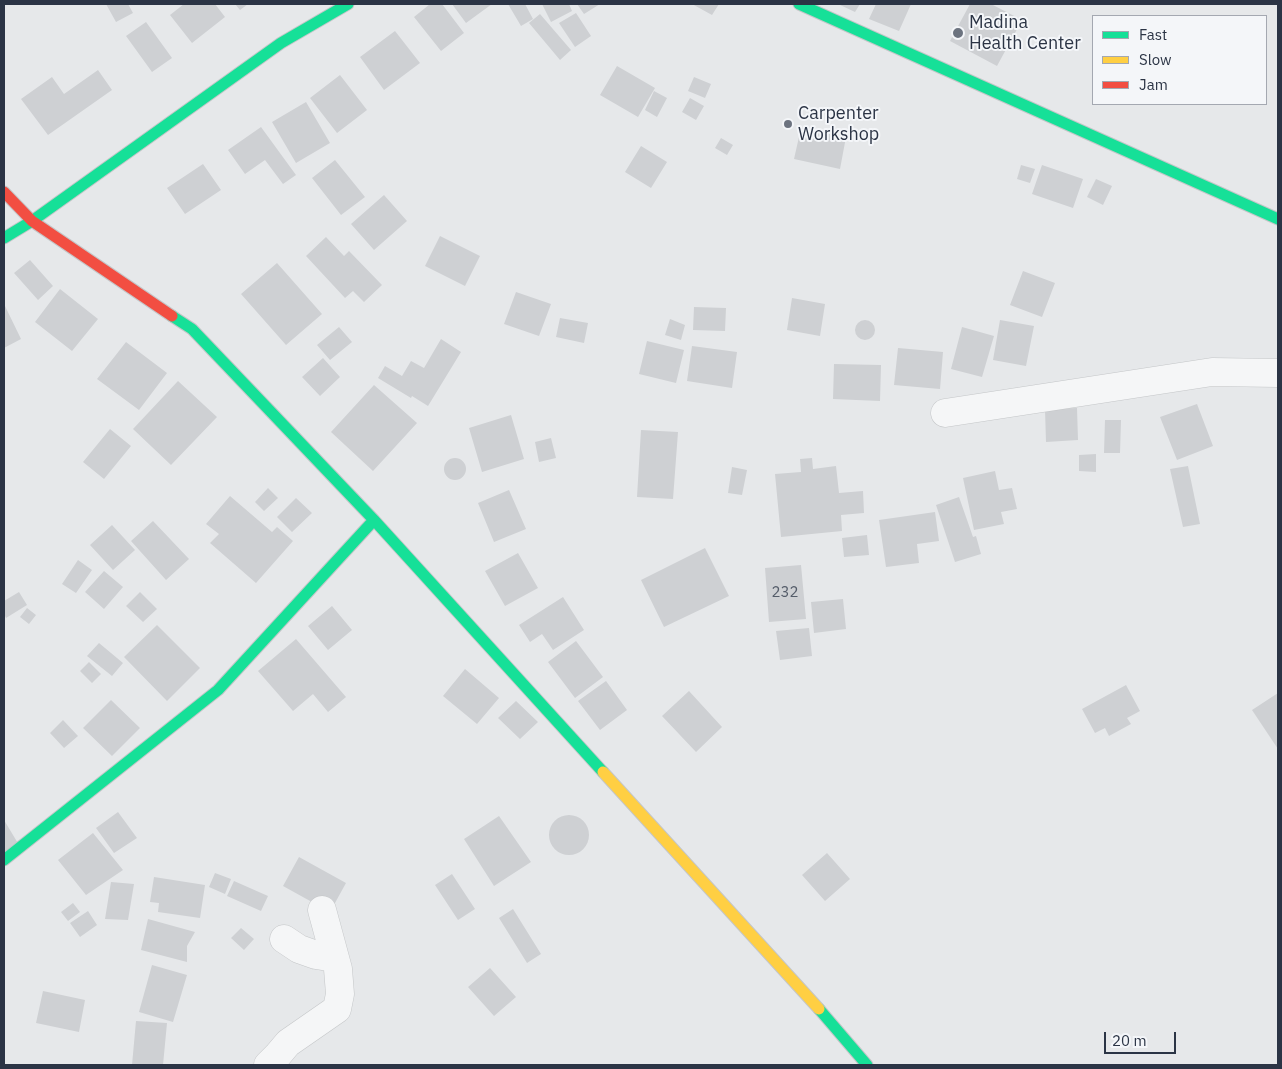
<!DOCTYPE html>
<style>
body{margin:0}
#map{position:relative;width:1282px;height:1069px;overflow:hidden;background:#e6e8ea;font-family:"IBM Plex Sans",sans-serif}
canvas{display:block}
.frame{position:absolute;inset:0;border:5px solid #2b3445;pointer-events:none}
.legend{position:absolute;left:1092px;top:15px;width:175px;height:90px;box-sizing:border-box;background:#f4f6f9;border:1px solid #a4a8b1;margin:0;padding:6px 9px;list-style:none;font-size:15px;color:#2b3445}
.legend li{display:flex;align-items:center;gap:10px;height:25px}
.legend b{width:25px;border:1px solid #a4a8b1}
.scale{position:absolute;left:1104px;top:1032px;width:72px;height:22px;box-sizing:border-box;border:2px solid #2b3445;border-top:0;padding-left:6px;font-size:15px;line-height:18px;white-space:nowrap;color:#2b3445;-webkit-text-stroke:4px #f4f6f9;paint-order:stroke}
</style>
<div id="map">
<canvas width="1282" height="1069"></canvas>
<div class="frame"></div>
<ul class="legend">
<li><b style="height:6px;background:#16e098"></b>Fast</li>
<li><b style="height:6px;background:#ffcf43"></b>Slow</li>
<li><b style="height:6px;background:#f24e42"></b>Jam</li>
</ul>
<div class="scale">20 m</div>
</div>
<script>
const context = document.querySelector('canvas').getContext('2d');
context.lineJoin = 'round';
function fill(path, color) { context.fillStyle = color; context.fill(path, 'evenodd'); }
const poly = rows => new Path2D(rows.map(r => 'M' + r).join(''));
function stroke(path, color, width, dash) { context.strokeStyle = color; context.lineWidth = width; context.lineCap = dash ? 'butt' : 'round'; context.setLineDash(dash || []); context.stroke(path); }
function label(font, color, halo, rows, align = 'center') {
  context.font = font + ' "IBM Plex Sans",sans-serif'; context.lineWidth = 4; context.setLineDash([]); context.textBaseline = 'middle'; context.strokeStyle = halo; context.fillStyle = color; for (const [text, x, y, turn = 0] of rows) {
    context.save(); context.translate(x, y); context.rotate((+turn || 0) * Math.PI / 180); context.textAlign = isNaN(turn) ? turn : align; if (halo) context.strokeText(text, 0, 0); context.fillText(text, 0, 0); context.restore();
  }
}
const building = poly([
 [106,4,128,4,133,13,116,22],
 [184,4,215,4,225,17,192,43,170,15],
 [235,4,248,4,240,10],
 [430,4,442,4,464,33,441,51,414,17],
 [452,4,492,4,466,23],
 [508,4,525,4,533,19,521,26],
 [542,4,569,4,572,11,551,22],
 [577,4,600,4,584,14],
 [692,4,719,4,712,15],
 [838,4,860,4,855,12],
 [876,4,911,4,899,31,869,19],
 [970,4,991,4,1022,20,997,66,950,41],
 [576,13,591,36,575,47,559,23],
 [540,14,571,50,560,60,529,23],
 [146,22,172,58,152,72,126,36],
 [395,31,420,63,384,90,360,57],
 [617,66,655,88,638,117,600,95],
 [98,70,112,90,48,135,21,99,52,77,64,94],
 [340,75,367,110,337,133,310,98],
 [694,77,711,84,705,98,688,91],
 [654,91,667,98,657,117,645,110],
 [690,98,704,106,696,120,682,112],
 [306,102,330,143,296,163,272,122],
 [261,127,296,175,283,184,265,160,245,174,228,150],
 [801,128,846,137,840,169,794,159],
 [721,138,733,145,727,155,715,148],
 [641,146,667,162,651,188,625,172],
 [335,160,365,197,341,215,312,178],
 [203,164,221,190,185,214,167,188],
 [1021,165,1035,169,1030,183,1017,179],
 [1042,165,1083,179,1073,208,1032,194],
 [1096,179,1112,186,1103,205,1087,197],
 [384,195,407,221,374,250,351,224],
 [440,236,480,256,465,286,425,266],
 [326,237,344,256,349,251,382,285,364,302,353,291,345,298,306,256],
 [30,260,53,286,38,300,14,273],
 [277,263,322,314,286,345,241,294],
 [1023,271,1055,283,1042,317,1010,305],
 [60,289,98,319,72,351,35,322],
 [516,292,551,304,539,336,504,324],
 [792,298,825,304,820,336,787,330],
 [5,306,21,339,4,348,4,307],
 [694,307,726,308,725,331,693,330],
 [560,318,588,323,584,343,556,337],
 [670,319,685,325,681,340,665,335],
 [1000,320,1034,326,1026,366,993,360],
 '855 330a10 10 0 1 1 20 0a10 10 0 1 1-20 0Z',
 [339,327,352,342,330,360,317,345],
 [962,327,994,336,982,377,951,369],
 [441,339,461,352,428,406,412,396,411,398,378,378,385,366,402,376,411,361,424,368],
 [647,341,684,350,676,383,639,374],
 [126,342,167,373,139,410,97,379],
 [692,346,737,352,732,388,687,381],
 [898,348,943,352,940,389,894,385],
 [323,358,340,377,320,396,302,377],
 [834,364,881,365,880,401,833,399],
 [178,381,217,417,171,465,133,429],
 [374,385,417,423,373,471,331,432],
 [1197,404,1213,446,1177,460,1160,417],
 [1077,408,1078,440,1046,442,1045,409],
 [511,415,524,459,482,472,469,428],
 [1105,420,1121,420,1120,453,1104,453],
 [110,429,131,446,104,479,83,462],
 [641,430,678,432,673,499,637,497],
 [551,438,556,458,539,462,535,442],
 [1096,454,1096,472,1079,471,1079,455],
 '444 469a11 11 0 1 1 22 0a11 11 0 1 1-22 0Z',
 [812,458,813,469,836,466,839,493,863,491,864,513,841,515,842,531,781,537,775,474,801,472,800,459],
 [1188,466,1200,524,1183,527,1170,469],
 [732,467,747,470,742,495,728,493],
 [995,471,999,490,1012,488,1017,509,1001,512,1004,524,974,530,963,478],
 [268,488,278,498,264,511,255,502],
 [509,490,526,529,494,542,478,503],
 [230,496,272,532,277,527,293,541,256,583,210,543,219,534,206,524],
 [959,497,973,537,976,536,981,554,955,562,936,505],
 [296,498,312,513,292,532,277,517],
 [935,512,939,541,917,544,919,563,886,567,879,520],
 [153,521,189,559,166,580,131,541],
 [112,525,135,550,113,570,90,545],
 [867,535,869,555,844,557,842,538],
 [705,548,729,596,664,627,641,580],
 [518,553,538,588,505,606,485,571],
 [78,560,92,570,76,593,62,584],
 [801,565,806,619,769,622,765,568],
 [104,571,123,587,104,609,85,592],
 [19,592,27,605,6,618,4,614,4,601],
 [140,592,157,609,143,622,126,606],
 [563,597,584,630,553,650,542,634,530,642,519,625],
 [843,599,846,629,814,633,811,602],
 [332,606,352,630,328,650,308,626],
 [27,608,36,615,29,624,20,617],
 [157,625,200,668,167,701,124,657],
 [809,628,812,656,780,660,776,631],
 [296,639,346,697,328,712,313,694,293,711,258,671],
 [576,641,603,677,575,698,548,662],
 [99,643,123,663,112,676,87,656],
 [89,662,101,674,92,683,80,671],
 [465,669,499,698,477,724,443,696],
 [606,681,627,710,600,730,578,701],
 [1126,685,1140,711,1127,718,1131,724,1109,736,1105,728,1095,733,1082,709],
 [689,691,722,727,696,752,662,716],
 [1278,693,1278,749,1252,710],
 [111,700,140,728,112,756,83,728],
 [516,701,538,722,520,739,498,718],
 [63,720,78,736,64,748,50,733],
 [118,812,137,838,114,853,96,828],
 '549 835a20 20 0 1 1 40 0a20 20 0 1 1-40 0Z',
 [499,816,531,862,494,886,464,839],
 [4,820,19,845,4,853],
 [93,833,123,870,86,895,58,860],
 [827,853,850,879,825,901,802,875],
 [299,857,346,883,330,912,283,886],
 [215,873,231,879,225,894,209,887],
 [452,874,475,909,458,920,435,885],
 [154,877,205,885,200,918,158,912,159,903,150,902],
 [234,881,268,896,261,911,227,896],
 [111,882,134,884,128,920,105,919],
 [73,903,80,912,68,921,61,912],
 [513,909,541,954,527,963,499,918],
 [88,911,97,925,80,937,70,923],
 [148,919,195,932,187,946,187,962,141,950],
 [241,928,254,939,244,950,231,938],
 [152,965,187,975,173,1022,139,1012],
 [490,968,516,997,494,1016,468,987],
 [43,991,85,1000,79,1032,36,1023],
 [136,1021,167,1023,163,1065,132,1065]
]);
const street = poly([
 [945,413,1212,372,1278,373],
 [284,939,299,949,316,955,335,958],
 [268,1065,277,1056,288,1043,337,1009,340,994,338,969,322,910]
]);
const fast = poly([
 [799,4,1278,219],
 [4,238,32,221,281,43,348,4],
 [172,316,192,329,374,520,603,772],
 [4,860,218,690,374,520],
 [819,1009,867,1065]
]);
const slow = poly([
 [603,772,819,1009]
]);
const jam = poly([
 [4,192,32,221,172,316]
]);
const markers = [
 [958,33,6,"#6c737f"],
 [788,124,5,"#6c737f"]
];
const numberNames = [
 ["232",785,593]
];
const poiNames = [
 ["Madina",969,23],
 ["Health Center",969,44],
 ["Carpenter",798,114],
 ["Workshop",798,135]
];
fill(building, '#ced0d3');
stroke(street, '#c4c6c8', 29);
stroke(fast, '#c4c6c8', 13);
stroke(slow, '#c4c6c8', 13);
stroke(jam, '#c4c6c8', 13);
stroke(street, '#f5f6f7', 28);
stroke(fast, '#16e098', 11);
stroke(slow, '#ffcf43', 11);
stroke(jam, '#f24e42', 11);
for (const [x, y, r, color] of markers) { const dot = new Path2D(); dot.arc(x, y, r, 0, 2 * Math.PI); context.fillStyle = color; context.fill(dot); stroke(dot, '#f4f6f9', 2); }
label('15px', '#545c69', null, numberNames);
label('18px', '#2b3445', '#f4f6f9', poiNames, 'left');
</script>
